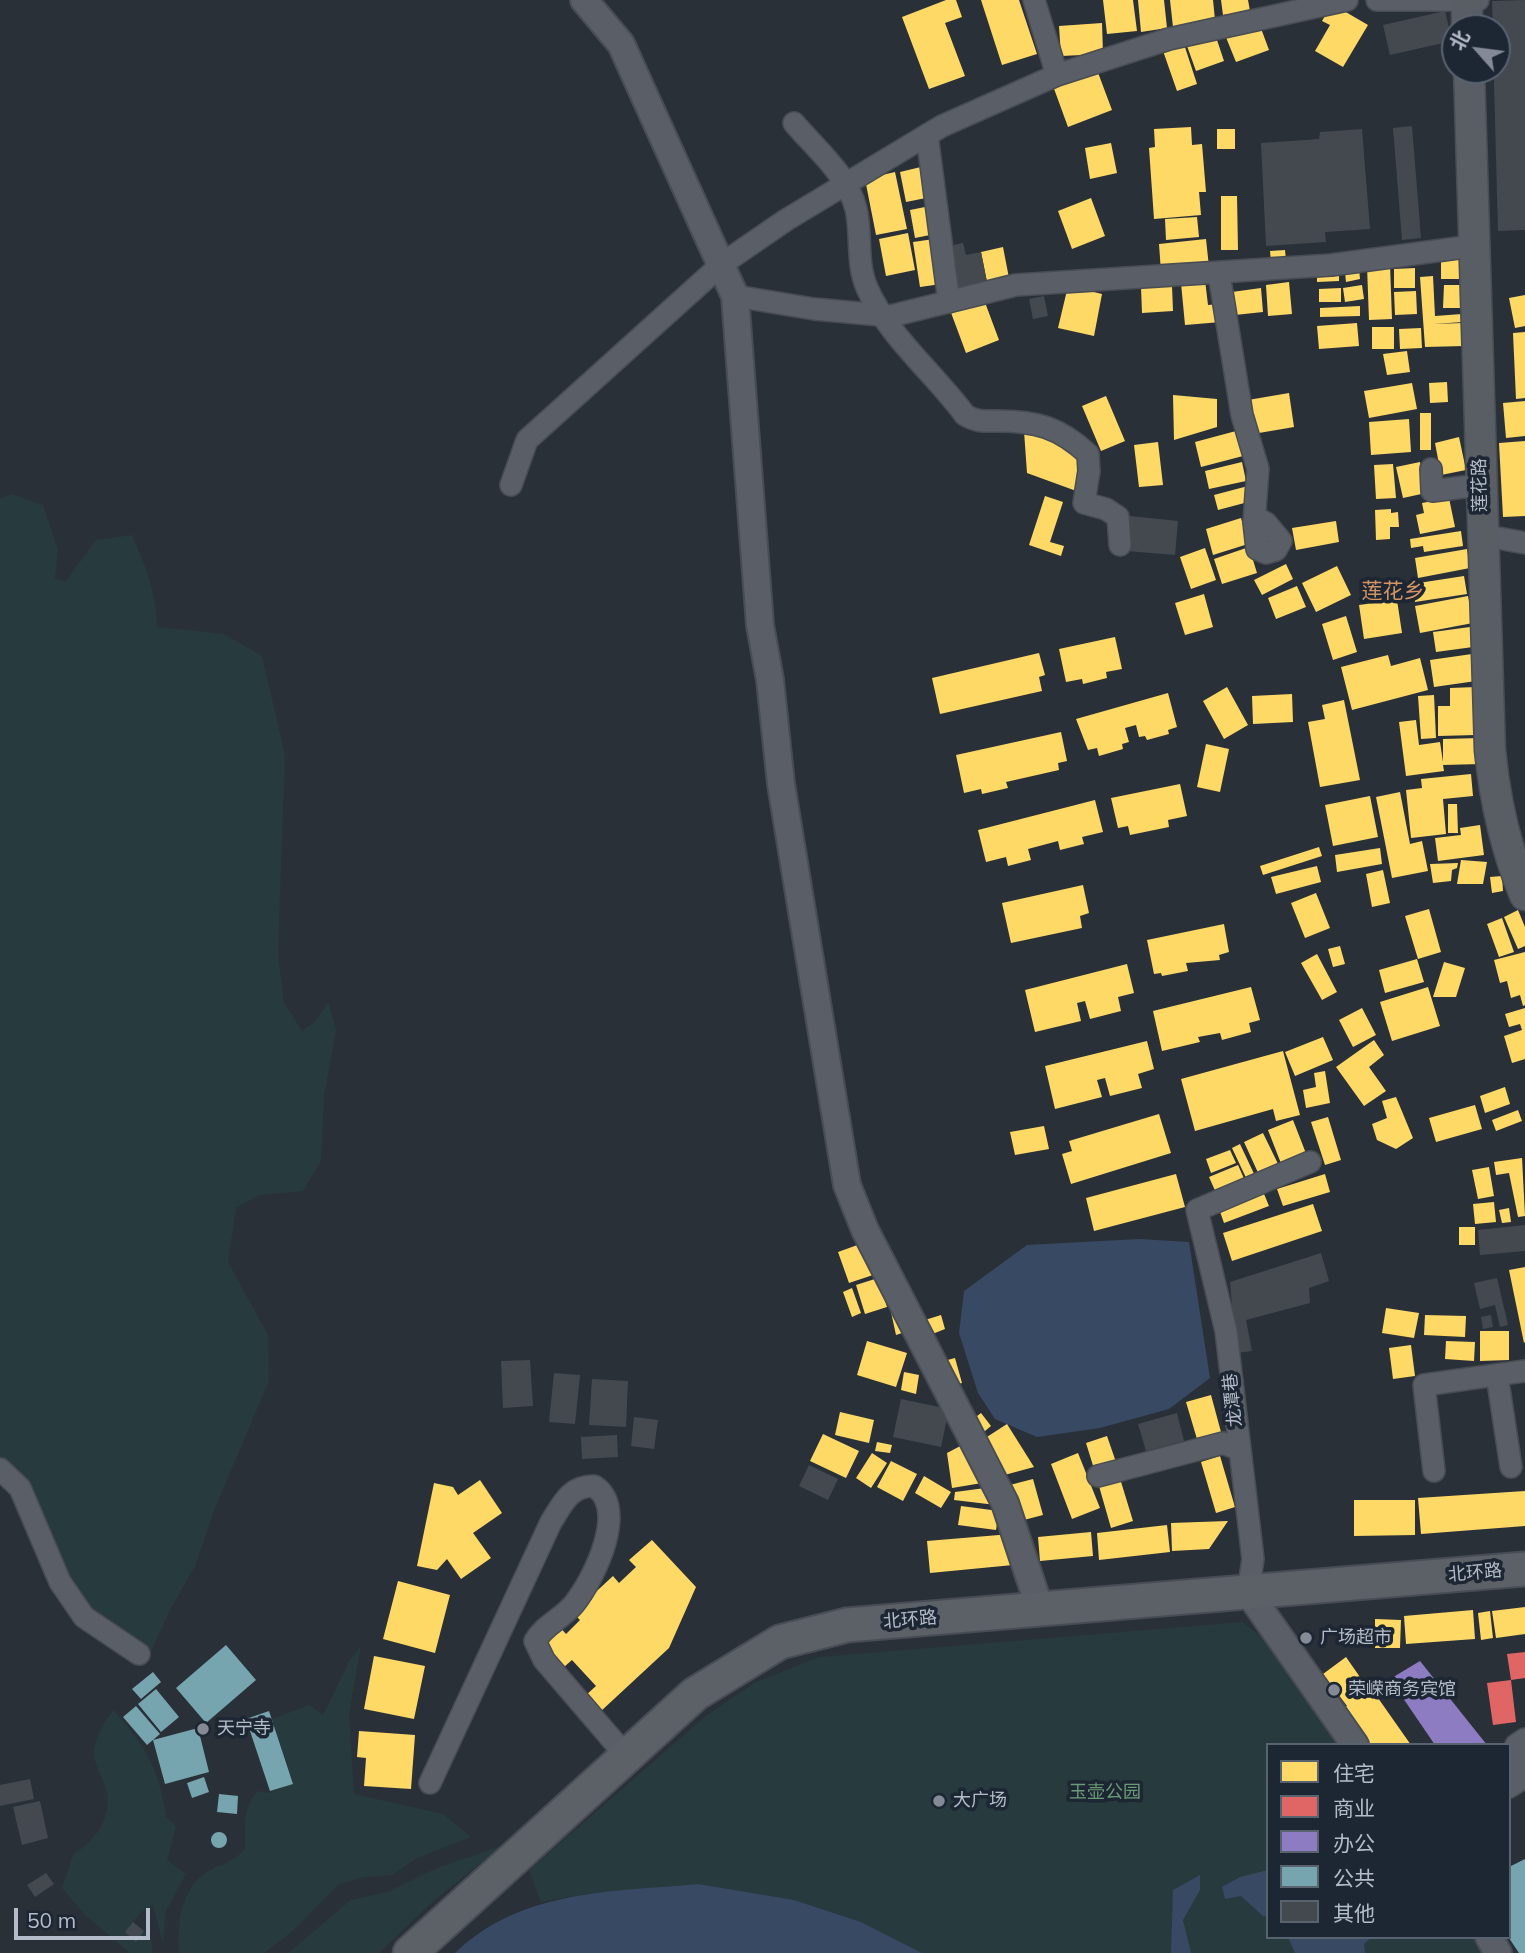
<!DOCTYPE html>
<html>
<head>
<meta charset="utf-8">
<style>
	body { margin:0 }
	#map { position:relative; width:1525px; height:1953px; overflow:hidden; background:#2a3038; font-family:Mulish,"Noto Sans SC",sans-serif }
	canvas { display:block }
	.legend { position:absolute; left:1266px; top:1743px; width:245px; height:196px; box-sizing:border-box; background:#1d2633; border:2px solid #59626f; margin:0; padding:9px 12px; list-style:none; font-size:21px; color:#b4bcc9 }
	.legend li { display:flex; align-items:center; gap:14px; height:35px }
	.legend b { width:35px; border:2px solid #59626f }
	.north { position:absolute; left:1441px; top:14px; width:70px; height:70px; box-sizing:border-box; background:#1d2633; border:2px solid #59626f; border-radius:50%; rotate:298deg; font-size:19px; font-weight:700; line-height:28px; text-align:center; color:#b4bcc9 }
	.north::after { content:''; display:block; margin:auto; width:24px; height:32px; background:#848b96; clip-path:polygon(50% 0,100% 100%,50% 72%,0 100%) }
	.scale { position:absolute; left:14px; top:1908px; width:136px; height:32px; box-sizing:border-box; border:4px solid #b4bcc9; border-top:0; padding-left:9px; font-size:21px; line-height:24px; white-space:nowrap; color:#b4bcc9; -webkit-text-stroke:5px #1d2633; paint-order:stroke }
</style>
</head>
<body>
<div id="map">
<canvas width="1525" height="1953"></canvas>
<ul class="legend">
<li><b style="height:19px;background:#ffd966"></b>住宅</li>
<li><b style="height:19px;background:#e06666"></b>商业</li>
<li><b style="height:19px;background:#8e7cc3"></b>办公</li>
<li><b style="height:19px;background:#76a5af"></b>公共</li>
<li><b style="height:19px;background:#444950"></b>其他</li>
</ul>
<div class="north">北</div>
<div class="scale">50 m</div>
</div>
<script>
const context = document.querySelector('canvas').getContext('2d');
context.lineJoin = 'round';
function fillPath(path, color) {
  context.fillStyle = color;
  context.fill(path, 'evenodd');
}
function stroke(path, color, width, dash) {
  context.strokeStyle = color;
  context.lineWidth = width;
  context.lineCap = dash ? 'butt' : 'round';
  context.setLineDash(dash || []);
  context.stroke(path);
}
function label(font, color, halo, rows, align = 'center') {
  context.font = font + ' Mulish,"Noto Sans SC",sans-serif';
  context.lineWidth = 7;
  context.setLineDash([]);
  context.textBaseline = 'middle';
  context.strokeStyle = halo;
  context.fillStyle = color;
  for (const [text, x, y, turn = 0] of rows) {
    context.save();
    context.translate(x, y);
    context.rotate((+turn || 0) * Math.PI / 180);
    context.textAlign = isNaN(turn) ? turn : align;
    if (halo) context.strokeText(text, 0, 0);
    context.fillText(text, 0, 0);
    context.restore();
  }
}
const green = new Path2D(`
	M11 494 43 505 58 550 55 579 66 581 96 540 132 535C146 567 156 592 157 627L224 634 262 656 285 755 278 953 284 1003 302 1031 315 1022 328 1002 336 1030 324 1097 321 1161 303 1191 259 1195 236 1208 228 1262 268 1335 269 1381 215 1508 195 1566 169 1612 144 1667 92 1626 41 1567 20 1515 21 1510 0 1472V499Z
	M1242 1622 1269 1642 1339 1745H1268V1937H1486L1496 1953H922L861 1922 794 1900 698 1884 586 1894 541 1902 529 1870 706 1716 754 1683 819 1657Z
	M361 1646 349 1713 354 1794 443 1814 471 1837 417 1858 392 1875 364 1877 339 1884 294 1930 264 1953H179C177 1925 180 1889 207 1872 222 1863 231 1864 245 1849 245 1827 242 1808 258 1791L268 1793 293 1783 272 1719 309 1705 323 1715 350 1660Z
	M114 1710C146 1748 159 1767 166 1817L176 1826 167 1860 186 1874 166 1911 163 1944 153 1905 141 1912 125 1932 136 1941 144 1931 150 1935 153 1953H130L85 1915 62 1888 74 1853C96 1842 113 1815 106 1790 104 1779 94 1765 94 1754 94 1740 105 1719 114 1710Z
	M502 1846 430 1904 379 1953H288L351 1900 387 1892 439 1867Z`);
const water = new Path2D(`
	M1139 1239 1189 1242 1210 1378 1169 1409 1100 1428 1037 1437 995 1419 978 1393 959 1333 964 1291 1027 1245Z
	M1268 1870V1917L1263 1916 1241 1896 1225 1899 1222 1887 1240 1877Z
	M1200 1875V1890L1183 1920 1191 1953H1171L1173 1890Z
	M698 1884 794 1900 861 1922 922 1953H455C522 1889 611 1892 698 1884Z
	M1288 1937H1372L1364 1944 1365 1953H1295Z`);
const homes = new Path2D(`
	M946 0H956L962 17 945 23 965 76 929 89 902 17Z
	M981 0H1019L1037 54 1002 65Z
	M1103 0H1133L1137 31 1107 34Z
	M1138 0H1164L1167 28 1141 32Z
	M1170 0H1213L1215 20 1173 27Z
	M1221 0H1248L1250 11 1223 15Z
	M1332 4 1368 25 1343 67 1315 51 1330 25 1322 21Z
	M1102 23 1103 54 1061 56 1059 26Z
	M1259 23 1269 50 1236 62 1225 35Z
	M1216 37 1224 61 1196 71 1187 46Z
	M1183 41 1197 84 1177 91 1162 48Z
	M1097 70 1112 110 1068 127 1053 86Z
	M1191 127 1192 145 1202 144 1206 192H1199L1201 215 1154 219 1149 148 1155 147 1154 129Z
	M1217 129H1235V149H1217Z
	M1111 143 1117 173 1090 179 1085 148Z
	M925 166 931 197 906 202 900 172Z
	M895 172 907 229 876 235 865 179Z
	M1221 196H1237L1238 250H1221Z
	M1091 198 1105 236 1072 249 1058 211Z
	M930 206 935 234 915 238 910 210Z
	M1197 217 1199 237 1166 240 1165 219Z
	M908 233 915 270 886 276 879 239Z
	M934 239 941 284 920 287 913 242Z
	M1206 239 1209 267 1161 272 1159 244Z
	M1003 247 1009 278 987 282 981 252Z
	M1285 250 1286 260 1271 262 1270 251Z
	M1468 253 1469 279H1441V254Z
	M1390 265 1392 319 1369 320 1367 266Z
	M1415 268V288H1394V269Z
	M1359 269 1360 279 1346 282 1345 272Z
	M1317 272H1339V281L1317 282Z
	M1433 276 1435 316 1462 314 1463 322 1433 324 1463 323 1464 346 1425 347 1420 277Z
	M1205 280 1208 305 1219 304 1221 322 1185 325 1181 283Z
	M1289 282 1292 314 1268 316 1266 285Z
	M1362 285 1364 299 1345 302 1343 288Z
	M1444 285H1464V308H1443Z
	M1068 286 1102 294 1094 336 1058 328Z
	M1172 286 1173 311 1142 313 1141 287Z
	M1261 288 1263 312 1235 315 1232 292Z
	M1341 288V302H1319V289Z
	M1416 291 1417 314 1395 315 1394 292Z
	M1525 295V326L1515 328 1509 298Z
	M983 297 999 340 966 353 950 310Z
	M1360 306V316L1320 317V308Z
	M1357 323 1359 346 1319 349 1317 326Z
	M1372 327H1394V349H1372Z
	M1421 328 1422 348 1400 349 1399 329Z
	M1525 332V398L1516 399 1513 333Z
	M1407 351 1410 372 1387 375 1383 354Z
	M1447 382 1448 402 1430 403 1429 383Z
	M1412 383 1417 409 1369 418 1364 391Z
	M1289 393 1294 427 1253 434 1248 400Z
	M1173 395 1217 399V427L1174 440Z
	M1106 396 1125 441 1101 451 1082 406Z
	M1525 401V436L1506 438 1503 403Z
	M1420 413H1431V450H1420Z
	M1409 419 1411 452 1371 455 1369 422Z
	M1024 431 1070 443V454H1078L1079 492 1027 473Z
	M1236 431 1243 456 1201 467 1195 442Z
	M1459 437 1466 470 1441 475 1435 443Z
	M1525 441V516L1503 517 1499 443Z
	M1158 442 1163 485 1139 487 1134 445Z
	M1242 462 1246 481 1209 489 1205 471Z
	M1420 462 1426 493 1403 498 1396 467Z
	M1393 464 1396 498 1376 499 1374 465Z
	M1248 486 1252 501 1218 510 1214 495Z
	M1045 496 1063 502 1050 542 1064 546 1061 556 1029 545Z
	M1449 498 1455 527 1420 534 1416 515 1424 513 1422 503Z
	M1391 509V513L1398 512 1399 527H1390V539L1376 540 1375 510Z
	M1241 518 1248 544 1213 555 1206 529Z
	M1336 521 1339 542 1296 550 1292 528Z
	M1461 531 1463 546 1424 552 1423 546 1411 548 1410 539Z
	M1249 547 1257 573 1222 584 1214 559Z
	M1205 548 1216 580 1191 589 1180 557Z
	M1467 549 1470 568 1418 578 1415 558Z
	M1286 564 1293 579 1262 595 1254 580Z
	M1337 566 1351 595 1316 612 1302 583Z
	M1464 576 1467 594 1415 602 1412 584Z
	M1297 586 1306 607 1276 619 1268 598Z
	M1204 594 1213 627 1185 635 1175 603Z
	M1468 596 1473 623 1420 633 1415 606Z
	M1397 600 1402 633 1364 639 1359 605Z
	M1346 616 1357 652 1333 660 1322 624Z
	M1470 627 1473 647 1436 652 1433 632Z
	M1115 637 1122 669 1106 672 1107 678 1083 684 1082 679 1066 682 1059 649Z
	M1039 653 1045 675 1039 677 1042 691 940 714 932 678Z
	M1472 654 1476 681 1434 687 1430 660Z
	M1388 655 1391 666 1420 658 1428 690 1352 710 1341 667Z
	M1227 687 1248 725 1224 739 1203 701Z
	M1476 687V735L1438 736V706H1450V688Z
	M1168 693 1177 727 1168 730 1169 734 1147 740 1145 736 1139 737 1136 725 1125 728 1129 742 1122 744 1123 749 1099 756 1097 748 1088 750 1076 719Z
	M1292 694 1293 722 1253 724 1252 696Z
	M1434 695 1436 738 1421 739 1418 696Z
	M1344 700 1360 780 1320 787 1308 722 1325 719 1322 705Z
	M1416 720 1419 745 1440 742 1443 762V739L1480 738 1481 764 1443 765 1444 771 1406 776 1399 722Z
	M1061 732 1067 761 1058 763 1059 770 1006 782 1008 788 982 794 981 789 964 793 956 755Z
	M1206 744 1229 749 1220 792 1197 787Z
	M1471 774 1473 796 1443 799 1446 834 1411 838 1406 790 1422 788 1421 779Z
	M1180 784 1187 816 1168 820 1169 827 1130 835 1128 826 1118 828 1111 798Z
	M1400 792 1410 844 1422 841 1428 871 1392 878 1376 797Z
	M1370 796 1378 837 1333 846 1325 805Z
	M1095 800 1103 832 1082 837 1084 844 1060 850 1058 841 1028 849 1031 860 1008 866 1006 857 986 862 978 830Z
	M1448 804H1457L1458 833H1448Z
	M1480 825 1484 855 1438 861 1435 838 1461 835 1460 828Z
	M1319 847 1322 856 1263 875 1260 866Z
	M1380 848 1382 864 1337 872 1335 855Z
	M1461 860 1487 862 1483 884H1457Z
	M1458 863 1457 868 1452 870 1451 881 1433 883 1430 864Z
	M1317 866 1321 882 1276 894 1271 877Z
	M1383 870 1390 903 1372 907 1366 874Z
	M1502 876 1503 891 1492 893 1490 877Z
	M1083 885 1089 913 1080 916 1082 928 1011 943 1002 903Z
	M1316 893 1330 928 1305 938 1291 903Z
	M1429 909 1441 952 1418 959 1405 916Z
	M1518 910 1525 927V946L1518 949 1504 917Z
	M1502 918 1514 952 1499 957 1487 924Z
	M1224 924 1229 952 1219 955 1220 960 1186 963 1188 971 1162 976 1161 973 1154 974 1147 940Z
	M1340 946 1345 964 1333 967 1328 949Z
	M1525 952V1005L1523 1006 1520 995 1511 998 1507 981 1500 983 1494 960Z
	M1317 954 1337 992 1322 1000 1301 963Z
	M1417 959 1424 982 1385 993 1379 970Z
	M1444 962 1465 968 1456 997H1433Z
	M1127 964 1134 993 1118 997 1121 1011 1090 1019 1085 1001 1077 1003 1081 1021 1035 1032 1025 990Z
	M1251 987 1260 1020 1249 1023 1251 1032 1222 1040 1220 1033 1198 1037 1200 1042 1162 1051 1153 1011Z
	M1428 987 1440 1026 1392 1041 1380 1002Z
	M1362 1008 1376 1035 1353 1047 1339 1020Z
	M1525 1008V1059L1512 1063 1504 1036 1522 1030 1520 1024 1509 1027 1505 1014Z
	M1323 1037 1333 1060 1295 1076 1285 1052Z
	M1374 1040 1384 1055 1369 1067 1386 1091 1364 1106 1336 1067Z
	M1147 1041 1154 1069 1138 1074 1142 1088 1110 1096 1105 1078 1097 1080 1102 1097 1055 1109 1045 1066Z
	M1283 1051 1300 1115 1276 1121 1273 1109 1195 1131 1181 1079Z
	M1325 1071 1330 1103 1306 1108 1303 1090 1316 1087 1314 1073Z
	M1505 1087 1510 1104 1485 1113 1480 1096Z
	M1396 1097 1413 1138 1396 1149 1377 1140 1372 1124 1387 1118 1382 1101Z
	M1475 1105 1482 1129 1436 1142 1429 1118Z
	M1518 1110 1522 1121 1496 1131 1492 1120Z
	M1159 1114 1171 1153 1071 1184 1062 1154 1072 1151 1069 1141Z
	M1328 1117 1341 1160 1325 1165 1311 1122Z
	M1293 1120 1307 1156 1282 1166 1268 1130Z
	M1044 1126 1049 1149 1015 1155 1010 1132Z
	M1263 1133 1280 1168 1260 1177 1244 1142Z
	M1240 1144 1256 1178 1248 1182 1232 1148Z
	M1230 1150 1236 1163 1211 1173 1206 1159Z
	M1522 1158 1525 1216 1518 1217 1509 1173 1496 1175 1494 1162Z
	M1238 1165 1246 1183 1217 1195 1209 1177Z
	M1489 1167 1494 1196 1478 1199 1472 1170Z
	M1176 1174 1185 1207 1094 1231 1086 1198Z
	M1325 1174 1330 1192 1283 1206 1277 1189Z
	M1262 1189 1269 1206 1224 1223 1218 1206Z
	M1494 1202 1496 1222 1475 1224 1473 1204Z
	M1313 1204 1322 1231 1232 1261 1223 1233Z
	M1509 1208 1511 1222 1502 1223 1499 1210Z
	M1459 1227H1475V1245H1459Z
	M863 1243 873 1275 849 1283 838 1252Z
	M1525 1267V1342L1524 1343 1509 1270Z
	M878 1278 887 1307 865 1314 856 1285Z
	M852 1288 861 1313 852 1317 843 1292Z
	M1386 1308 1419 1313 1414 1338 1382 1333Z
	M900 1309 905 1332 896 1335 891 1312Z
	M941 1315 945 1329 930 1335 925 1320Z
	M1425 1315 1466 1316 1465 1337 1424 1335Z
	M1480 1331H1509V1360L1480 1361Z
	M867 1341 907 1353 896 1387 857 1375Z
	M1446 1341 1475 1342 1474 1361 1445 1359Z
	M1411 1345 1415 1376 1393 1379 1389 1348Z
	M955 1358 962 1383 947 1387 940 1362Z
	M904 1372 919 1375 916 1394 901 1390Z
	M1211 1395 1221 1432 1197 1439 1186 1402Z
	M840 1412 874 1420 869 1443 835 1435Z
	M981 1413 991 1426 979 1436 968 1423Z
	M1007 1424 1034 1467 997 1477 976 1444Z
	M823 1434 859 1451 846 1478 810 1461Z
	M1107 1436 1117 1465 1095 1472 1086 1443Z
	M877 1442 892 1445 890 1453 875 1451Z
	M968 1442 988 1482 952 1488 947 1453Z
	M872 1453 887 1463 871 1488 856 1478Z
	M1078 1453 1100 1508 1072 1519 1051 1464Z
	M1220 1456 1235 1507 1216 1513 1201 1462Z
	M891 1461 917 1474 903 1501 877 1487Z
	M1118 1472 1133 1521 1111 1528 1097 1479Z
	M924 1476 951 1492 941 1508 915 1493Z
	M1033 1479 1043 1515 1016 1522 1006 1486Z
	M480 1480 502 1513 473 1533 491 1558 461 1579 447 1559 437 1570 417 1566 434 1483 453 1487 458 1495Z
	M993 1487 996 1505 954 1500 955 1492Z
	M1525 1491V1526L1421 1534 1418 1498Z
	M1354 1500H1415V1535L1354 1536Z
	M961 1506 999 1511 996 1530 958 1525Z
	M1228 1521 1209 1549 1172 1551 1171 1523Z
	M1167 1525 1170 1552 1099 1560 1097 1533Z
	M1091 1532 1093 1556 1040 1561 1038 1537Z
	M1011 1534 1013 1565 930 1573 927 1541Z
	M652 1540 696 1587 669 1648 600 1712 585 1696 596 1686 572 1660 564 1667 540 1640 557 1624 566 1634 580 1620 573 1613 613 1576 619 1583 636 1567 629 1560Z
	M398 1581 450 1595 435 1653 383 1639Z
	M1525 1607V1634L1496 1638 1492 1611Z
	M1473 1610 1475 1639 1406 1644 1404 1616Z
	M1490 1611 1493 1638 1481 1640 1478 1613Z
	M1375 1619 1401 1620 1400 1648H1375Z
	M374 1656 425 1666 414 1719 364 1709Z
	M1346 1657 1369 1690 1371 1688 1411 1745H1367L1342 1709 1347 1706 1323 1674Z
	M359 1731 415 1735 411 1789 364 1786 366 1758 357 1757Z
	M1525 1896V1953H1522L1509 1933V1906Z`);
const shops = new Path2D(`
	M1525 1652V1678L1511 1680 1507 1654Z
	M1511 1680 1516 1722 1493 1725 1487 1683Z`);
const offices = new Path2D(`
	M1420 1661 1487 1745H1435L1390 1679Z`);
const public = new Path2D(`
	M226 1645 256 1680 206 1723 176 1688Z
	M153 1672 161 1682 141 1699 132 1689Z
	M156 1689 179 1717 161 1732 138 1704Z
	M136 1706 160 1734 147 1745 123 1717Z
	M269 1711 293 1784 270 1791 246 1719Z
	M198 1728 209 1772 165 1784 153 1740Z
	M204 1777 209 1792 192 1798 187 1783Z
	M219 1794 238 1796 237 1814 217 1812Z
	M211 1840a8 8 0 1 1 16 0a8 8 0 1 1-16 0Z
	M1525 1859V1953H1519L1509 1938V1867Z`);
const building = new Path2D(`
	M1525 0V230L1498 231 1494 83 1497 28H1493L1492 1Z
	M1445 11 1452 41 1390 55 1383 25Z
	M1412 126 1421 238 1402 240 1393 128Z
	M1362 129 1370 229 1325 232 1326 242 1266 246 1261 143 1319 139 1320 132Z
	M963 243 966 255 981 252 987 282 957 288 949 246Z
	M1044 296 1048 316 1033 319 1029 299Z
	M1130 516 1178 521 1175 555 1127 551Z
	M1525 1225V1251L1480 1255 1478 1230Z
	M1321 1253 1329 1281 1309 1288 1310 1303 1246 1320 1252 1351 1236 1353 1230 1282Z
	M1497 1278 1508 1325 1500 1327 1495 1305 1480 1309 1474 1283Z
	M1491 1315 1493 1327 1483 1329 1481 1317Z
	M530 1360 533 1406 503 1408 501 1361Z
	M554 1373 580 1375 575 1424 549 1422Z
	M592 1379 628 1381 626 1427 589 1425Z
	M901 1399 949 1409 941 1447 893 1437Z
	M1177 1413 1184 1441 1146 1451 1138 1424Z
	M634 1417 658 1420 654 1449 631 1446Z
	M617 1435 618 1457 582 1459 581 1437Z
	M809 1465 838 1479 828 1500 799 1486Z
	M30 1779 34 1799 0 1806V1785Z
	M40 1801 48 1838 22 1845 13 1807Z
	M46 1873 54 1884 35 1897 27 1885Z
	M133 1922 144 1931 136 1942 125 1932Z`);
const minor = new Path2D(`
	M1034 0 1057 75
	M1377 0H1478
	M794 123C816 149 848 175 856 209 862 234 856 263 867 288 888 336 934 373 965 415 977 422 983 421 997 421 1036 421 1059 427 1088 454L1089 471 1084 503 1106 509 1118 517 1120 545
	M927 135 949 302
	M1219 274 1242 415 1258 469 1254 522 1257 549 1266 553 1276 550 1281 541 1266 523 1255 517
	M735 296 814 309 891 316 1016 285 1331 265 1473 246
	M1431 469 1432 491 1480 485
	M511 485 527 440 722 264 786 220 942 126 1057 75 1169 39 1347 0
	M1481 535 1525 543
	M1497 1375 1511 1467
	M0 1469 20 1488 60 1582 84 1617 139 1654
	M1434 1471 1424 1385 1525 1371
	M1098 1476 1223 1443 1238 1449
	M1248 1592 1253 1559 1226 1331 1197 1210 1310 1162
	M430 1783 551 1522C563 1503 570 1486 594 1486 629 1508 594 1579 574 1604 563 1618 544 1625 535 1641L544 1660 627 1757
	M1509 1787 1517 1782 1516 1745 1525 1739`);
const tertiary = new Path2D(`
	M584 0 621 44 735 296 760 625 770 680 781 784 847 1185 865 1230 1005 1503 1040 1609
	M1248 1592 1355 1745
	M1489 1937 1498 1953`);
const secondary = new Path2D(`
	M1467 0V28
	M1469 70 1490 750C1495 802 1505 847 1525 895`);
const primary = new Path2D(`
	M410 1953 695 1694 780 1642 847 1625 1525 1569`);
const markers = [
	[1306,1638,7,"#848b96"],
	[1334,1690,7,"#848b96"],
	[203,1729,7,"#848b96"],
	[939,1801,7,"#848b96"]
];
const streetNames = [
	["莲花路",1480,485,-91],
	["龙潭巷",1233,1400,-96],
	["北环路",1475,1573,-5],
	["北环路",910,1620,-5]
];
const poiNames = [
	["广场超市",1320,1638],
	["荣嵘商务宾馆",1348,1690],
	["天宁寺",217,1729],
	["大广场",953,1801]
];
const parkNames = [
	["玉壶公园",1105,1793]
];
const quarterNames = [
	["莲花乡",1393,592]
];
fillPath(green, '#273a3e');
fillPath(water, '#384963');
fillPath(homes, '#ffd966');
fillPath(shops, '#e06666');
fillPath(offices, '#8e7cc3');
fillPath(public, '#76a5af');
fillPath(building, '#444950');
stroke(minor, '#484c53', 24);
stroke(tertiary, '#484c53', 30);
stroke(secondary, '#484c53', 33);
stroke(primary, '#484c55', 37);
stroke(minor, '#5a5e66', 21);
stroke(tertiary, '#5a5e66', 26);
stroke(secondary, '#595d64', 30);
stroke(primary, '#5c6168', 33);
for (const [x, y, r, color] of markers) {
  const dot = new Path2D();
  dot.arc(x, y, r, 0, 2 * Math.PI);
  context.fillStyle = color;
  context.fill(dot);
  stroke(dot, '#1d2633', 2.5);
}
label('18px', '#b4bcc9', '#1d2633', streetNames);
label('18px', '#b4bcc9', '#1d2633', poiNames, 'left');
label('18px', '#6b9a76', '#1d2633', parkNames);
label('21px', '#d59563', '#1d2633', quarterNames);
</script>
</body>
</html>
